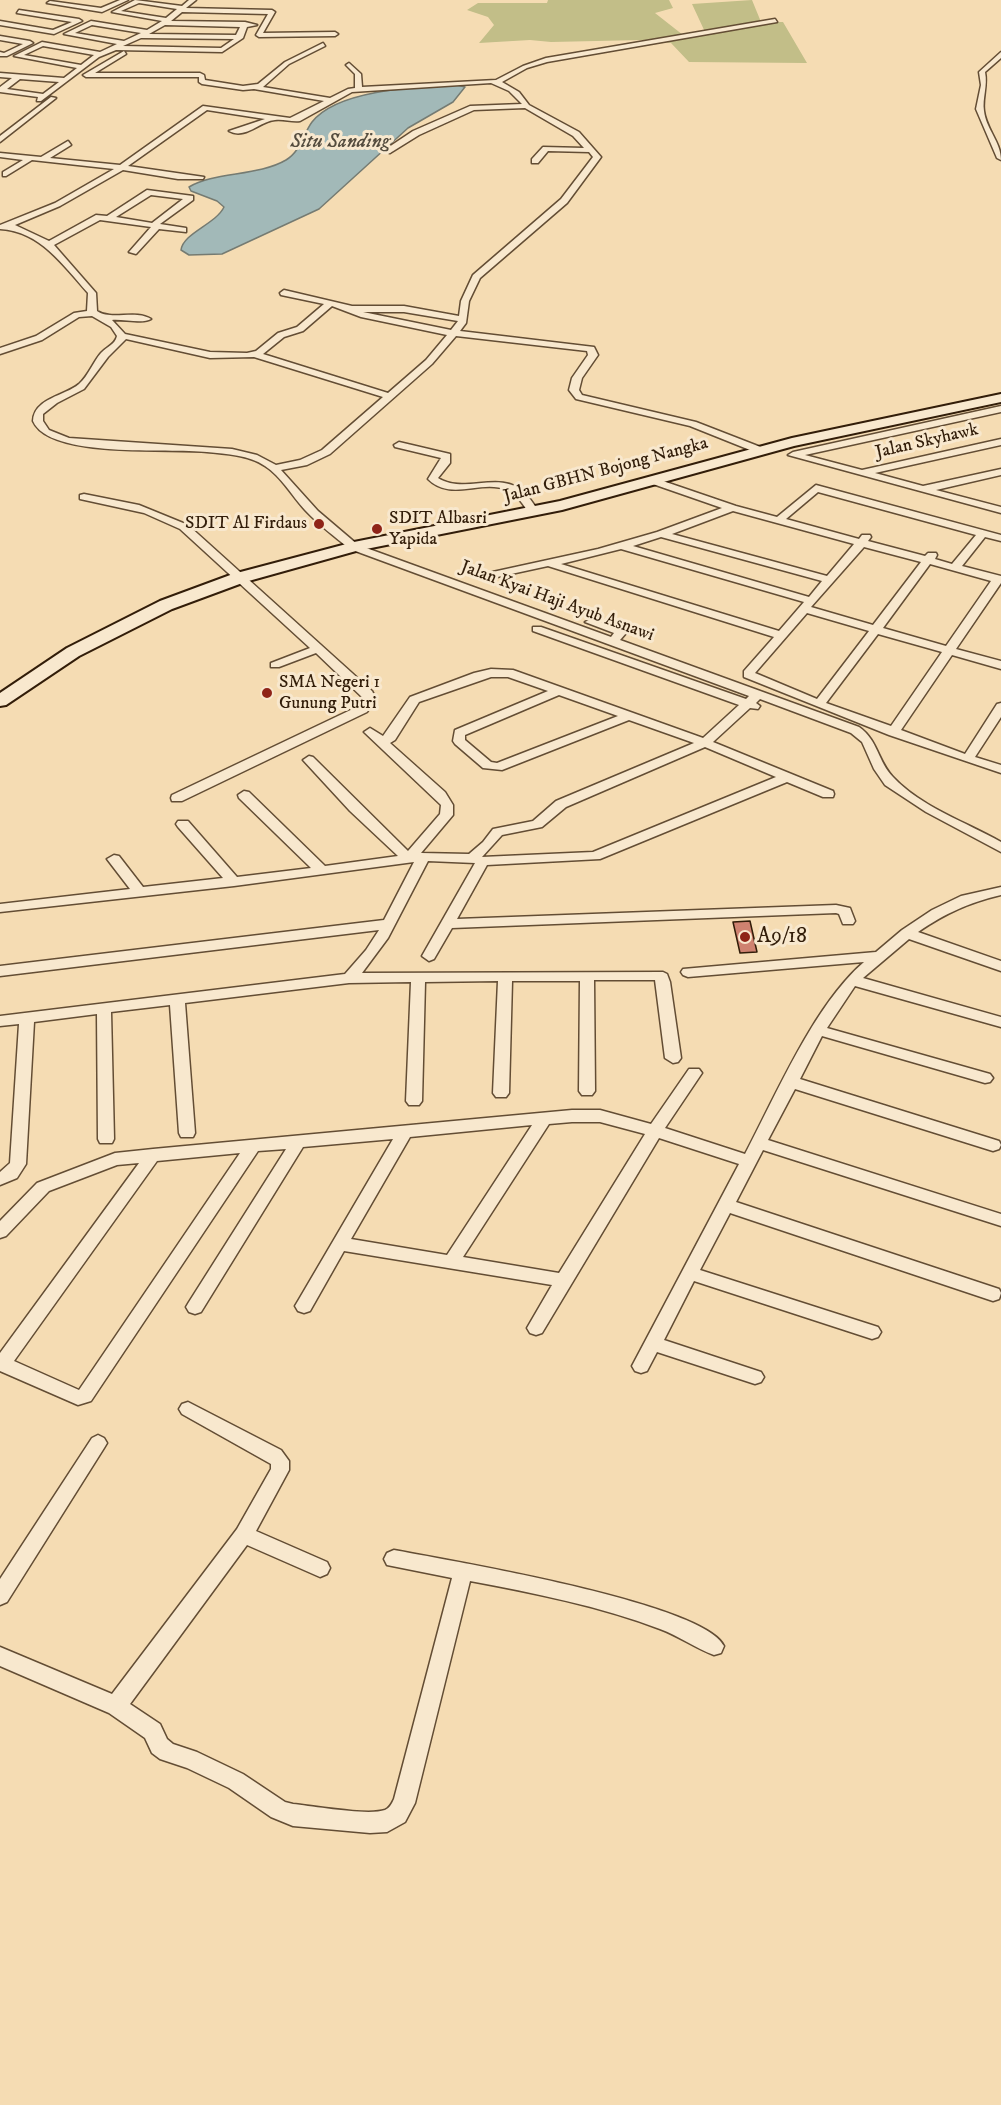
<!DOCTYPE html>
<html>
<head>
<meta charset="utf-8">
<style>
	body { margin:0 }
	canvas { display:block; background:#f5dcb3 }
</style>
</head>
<body>
<canvas width="1001" height="2105"></canvas>
<script>
const context = document.querySelector('canvas').getContext('2d');
context.lineJoin = 'round';
function fillPath(path, color) {
  context.fillStyle = color;
  context.fill(path, 'evenodd');
}
function stroke(path, color, width, dash) {
  context.strokeStyle = color;
  context.lineWidth = width;
  context.lineCap = dash ? 'butt' : 'round';
  context.setLineDash(dash || []);
  context.stroke(path);
}
function label(font, color, halo, rows, align = 'center') {
  context.font = font + ' "IM FELL DW Pica",serif';
  context.lineWidth = 6;
  context.setLineDash([]);
  context.textBaseline = 'middle';
  context.strokeStyle = halo;
  context.fillStyle = color;
  for (const [text, x, y, turn = 0] of rows) {
    context.save();
    context.translate(x, y);
    context.rotate((+turn || 0) * Math.PI / 180);
    context.textAlign = isNaN(turn) ? turn : align;
    if (halo) context.strokeText(text, 0, 0);
    context.fillText(text, 0, 0);
    context.restore();
  }
}
const green = new Path2D(`
	M548 0H669L673 8 655 13 683 35 705 32 692 4 752 0 761 22H783L807 63 689 62 671 43 642 40 551 42 530 40 479 43 494 25 488 17 467 10 478 3H547Z`);
const water = new Path2D(`
	M457 85 465 87 453 102 408 128 319 209 222 254 189 255 181 250C183 233 216 224 224 207L217 201 191 191 189 187C213 172 259 176 286 160 301 151 303 134 312 122 338 89 418 87 457 85Z`);
const building = new Path2D(`
	M750 921 757 952 740 953 733 922Z`);
const street = new Path2D(`
	M120 0H128L102 12 47 3 50 1 101 8Z
	M135 0 182 6 189 0H196L186 8 272 10 275 12 263 33 335 32 338 34 335 36 259 37 256 35 268 14 182 12 171 21 245 22 257 25 247 27 243 38 222 52 116 50 99 57 41 101H37L38 97 0 92V87L12 78 0 77V73L64 78 77 68 14 56 42 42 100 52 117 44 64 34 91 21 147 30 162 21 112 12ZM139 3 177 9 166 18 121 11ZM92 25 141 33 124 41 75 33ZM165 25 240 27 236 35 149 34ZM141 38H142L234 39 221 48 123 46ZM43 46 94 55 81 65 24 55ZM20 79 59 82 43 94 7 89Z
	M19 10 79 19 82 21 54 34 0 25V21L53 30 72 22 17 13Z
	M775 19 777 22 547 62 527 68 502 82 519 92 529 105 579 132 601 157 567 203 480 278 469 301 466 323 460 331 594 347 598 355 582 378 579 390 582 395 696 422 763 448V452H755L690 426 576 399 569 390 572 378 588 355 587 351 456 336 432 364 330 454 307 465 281 470 318 511 358 545 611 637 614 633 585 622 591 619 625 630 627 632 620 640 859 727C878 740 878 762 893 777 921 807 966 822 1001 842V852L926 812 885 785 874 769 862 742 851 733 760 699 756 703 760 706 758 709 750 708 713 742 833 791 834 794 833 797H823L787 782 600 859 487 865 457 919 836 905 850 908 855 921 853 924H843L839 914 836 913 452 928 434 959 429 961 422 956 475 863 428 861 388 938 362 973 663 972 667 974 670 982 681 1058 678 1062 673 1063 665 1058 655 980H594L595 1091 592 1095H582L579 1091 580 981H512L509 1093 506 1097H496L493 1093 498 981 425 982 422 1101 419 1105H409L406 1101 411 982 349 983 185 1003 195 1133 193 1137H181L179 1133 170 1005 111 1012 114 1139 112 1143H100L98 1139 97 1014 34 1022 26 1164 17 1178 0 1185V1172L10 1163 19 1024 0 1026V1016L345 974 366 950 379 930 0 976V966L384 920 414 862 234 886 0 912V904L130 889 107 859 114 855 119 856 143 887 223 878 178 827 176 824 178 821H188L237 877 311 868 239 798 238 795 244 791 249 792 325 866 398 856 350 811 303 760 309 756 313 757 408 851 440 814 441 805 364 732 370 728 383 736 410 697 474 673 491 669 513 670 703 738 739 705 533 631V627H541L746 699 749 696 350 549C335 537 319 525 305 510 292 496 281 476 265 466 249 455 227 454 207 452 169 448 49 459 33 421 34 398 65 396 79 384 89 375 93 362 101 353 107 346 115 345 117 336L111 327 92 316 79 317 42 340 0 354V348L36 336 74 313 87 311 88 293C63 265 40 231 0 229V225L55 203 114 169 32 160 6 176H3V172L23 160 0 157V153L41 157 68 141 71 145 50 158 120 165 203 106 290 118 324 101 254 89 243 90 202 84 199 82V77H86L83 75 124 51 126 54 95 73H200L204 75 205 80 243 86 258 84 285 62 323 43 325 46 289 64 263 87 330 98 348 89 355 88V74L346 65 349 63 361 74 362 87 496 80 523 66 546 58ZM491 83 509 91 522 104 470 106 413 131 383 151 390 153 419 135 474 110 525 108 573 136 584 148 543 147 532 159V163H538L548 151 589 152 593 157 561 199 473 275 461 301 459 316 404 306H352L284 290 280 293 281 295 324 304 297 327 278 333 256 351 247 353 210 352 125 334 112 320C123 319 143 324 151 319 135 309 112 321 97 311L96 293 54 245 100 220 151 227 129 252 136 254 159 229 186 232V228L160 224 193 200V196L147 190 107 216 96 215 49 241 15 225 60 206 123 170 178 179H203L204 177 128 166 207 110 265 119 229 131C245 140 260 121 275 120 284 119 291 122 300 121L352 92ZM151 195 183 199 152 223 116 217ZM332 306 361 317 447 335 426 360 388 393 263 354 284 337 303 331ZM363 312H404L458 321 451 330ZM126 339 210 358 254 357 383 397 322 450 300 460 276 465 257 455 232 449 69 438 49 430 43 421V414L57 403 84 389 108 357ZM491 677H508L548 691 455 730 453 741 455 744 483 768 502 770 629 720 694 743 556 801 533 821 493 829 483 842 469 854 421 853 453 815V805L445 792 390 743 395 740 419 702ZM559 695 618 716 497 763 491 762 465 740V735ZM705 747 776 777 593 852 482 857 502 835 542 827 566 807Z
	M0 36 30 41 33 43 7 56H0V52L4 53 23 44 0 40Z
	M1001 52V58L985 72C988 86 982 98 984 111 986 129 1001 142 1001 160L997 158 976 109 981 85 979 72Z
	M51 97 56 98 0 142V136Z
	M1001 406V412L805 455 862 470 1001 439V445L875 473 923 486 1001 469V475L936 490 1001 507V513L788 455 793 452Z
	M399 442 450 454V463L438 478C465 495 500 469 525 493 530 498 535 506 539 512L530 514C523 505 518 495 507 490 481 479 451 502 428 479L441 458 395 447 394 445Z
	M654 478 736 506 777 517 816 485 1001 535V541L985 537 962 566 1001 576V583L956 649 1001 661V669L952 655 901 730 965 754 997 704 1001 703V717L975 757 1001 765V773L889 735 744 677V671L774 637 548 566 488 579 482 576 488 573 598 549 657 532 722 508 650 483 649 481ZM818 492 976 535 952 564 935 559 937 555 936 553H928L925 556 868 541 871 537 870 535H862L859 539 786 519ZM733 511 854 544 827 576 672 534ZM661 537 822 581 809 597 633 546ZM864 547 921 562 873 625 811 607ZM621 549 804 602 779 631 561 564ZM930 564 991 581 946 646 883 628ZM807 613 869 631 817 699 755 673ZM878 634 942 652 891 726 826 703Z
	M84 494 139 505 188 525 372 691 376 699 367 712 182 801H172L171 798 172 795 359 706 364 699 316 653 279 667H271V663L310 648 180 529 144 513 80 499V495Z
	M1001 887V895C968 903 946 913 918 932L1001 961V971L909 939 863 978 1001 1017V1027L855 986 827 1028 990 1074 993 1078 990 1082 985 1083 822 1036 800 1079 999 1141 1001 1145 999 1149 993 1151 795 1089 768 1140 1001 1214V1226L763 1150 736 1202 999 1289 1001 1293 999 1299 993 1301 730 1213 700 1270 878 1327 881 1332 878 1337 872 1339 694 1281 664 1340 761 1372 764 1377 761 1382 755 1384 657 1352 647 1371 641 1373 635 1371 632 1366 739 1164 659 1138 542 1333 536 1335 530 1333 527 1328 552 1285 344 1251 310 1311 304 1313 298 1311 295 1306 298 1301 393 1139 303 1147 201 1312 195 1314 189 1312 186 1307 189 1302 286 1149 258 1151 91 1401 78 1405 0 1371V1353L139 1163 117 1165 49 1191 6 1236 0 1238V1221L37 1183 115 1153 153 1149 572 1110H600L651 1124 689 1069H699L702 1073 665 1128 745 1154C776 1095 814 1005 864 962L688 977 683 975 681 972 683 969 876 952 902 930 932 910 961 896ZM572 1122H600L645 1134 559 1273 463 1257 549 1124ZM532 1125 447 1255 351 1239 410 1137ZM240 1153 79 1390 14 1361 157 1161Z
	M188 1402 281 1450 289 1461V1470L256 1531 327 1562 330 1568 327 1574 320 1577 247 1545 130 1704 160 1724 167 1739 173 1744 197 1752 243 1774 285 1802 293 1804C313 1806 368 1816 385 1810 390 1808 392 1803 394 1799L452 1578 387 1565 384 1559 387 1553 394 1550C447 1560 705 1603 724 1646L721 1653 714 1655C695 1648 679 1636 660 1629 599 1606 534 1593 470 1581L415 1803 405 1822 387 1832 370 1833 293 1826 271 1817 229 1788 187 1768 160 1759 152 1753 145 1738 109 1713 0 1666V1647L112 1694 237 1529 271 1469V1464L182 1414 179 1409 182 1404Z
	M98 1435 104 1438 107 1443 104 1448 7 1602 0 1605V1579L92 1438Z`);
const secondary = new Path2D(`
	M1001 394V402L794 446 562 510 356 551 245 582 172 609 79 656 6 705 0 706V693L67 648 160 601 233 574 354 542 560 501 792 438Z`);
const markers = [
	[319,524,6,"#8f2418"],
	[377,529,6,"#8f2418"],
	[267,693,6,"#8f2418"],
	[745,937,6,"#8f2418"]
];
const farStreetnames = [
	["Jalan Skyhawk",927,442,-13],
	["Jalan GBHN Bojong Nangka",606,471,-15],
	["Jalan Kyai Haji Ayub Asnawi",557,602,20]
];
const farPoinames = [
	["SDIT Albasri",389,519],
	["Yapida",389,540],
	["SDIT Al Firdaus",307,524,"right"],
	["SMA Negeri 1",279,683],
	["Gunung Putri",279,704]
];
const farWaternames = [
	["Situ Sanding",340,143]
];
const poiNames = [
	["A9/18",757,937]
];
fillPath(green, '#c2be88');
fillPath(water, '#a2b9b8');
stroke(water, '#757b72', 1.5);
fillPath(building, '#cf8270');
stroke(building, '#321d09', 1.5);
stroke(street, '#634d34', 3);
stroke(secondary, '#321d09', 4);
fillPath(street, '#f8e8ce');
fillPath(secondary, '#f8e8ce');
for (const [x, y, r, color] of markers) {
  const dot = new Path2D();
  dot.arc(x, y, r, 0, 2 * Math.PI);
  context.fillStyle = color;
  context.fill(dot);
  stroke(dot, '#f8e8ce', 2);
}
label('18px', '#321d09', '#f8e8ce', farStreetnames);
label('18px', '#321d09', '#f8e8ce', farPoinames, 'left');
label('italic 20px', '#544c3e', '#f8e8ce', farWaternames);
label('22px', '#321d09', '#f8e8ce', poiNames, 'left');
</script>
</body>
</html>
